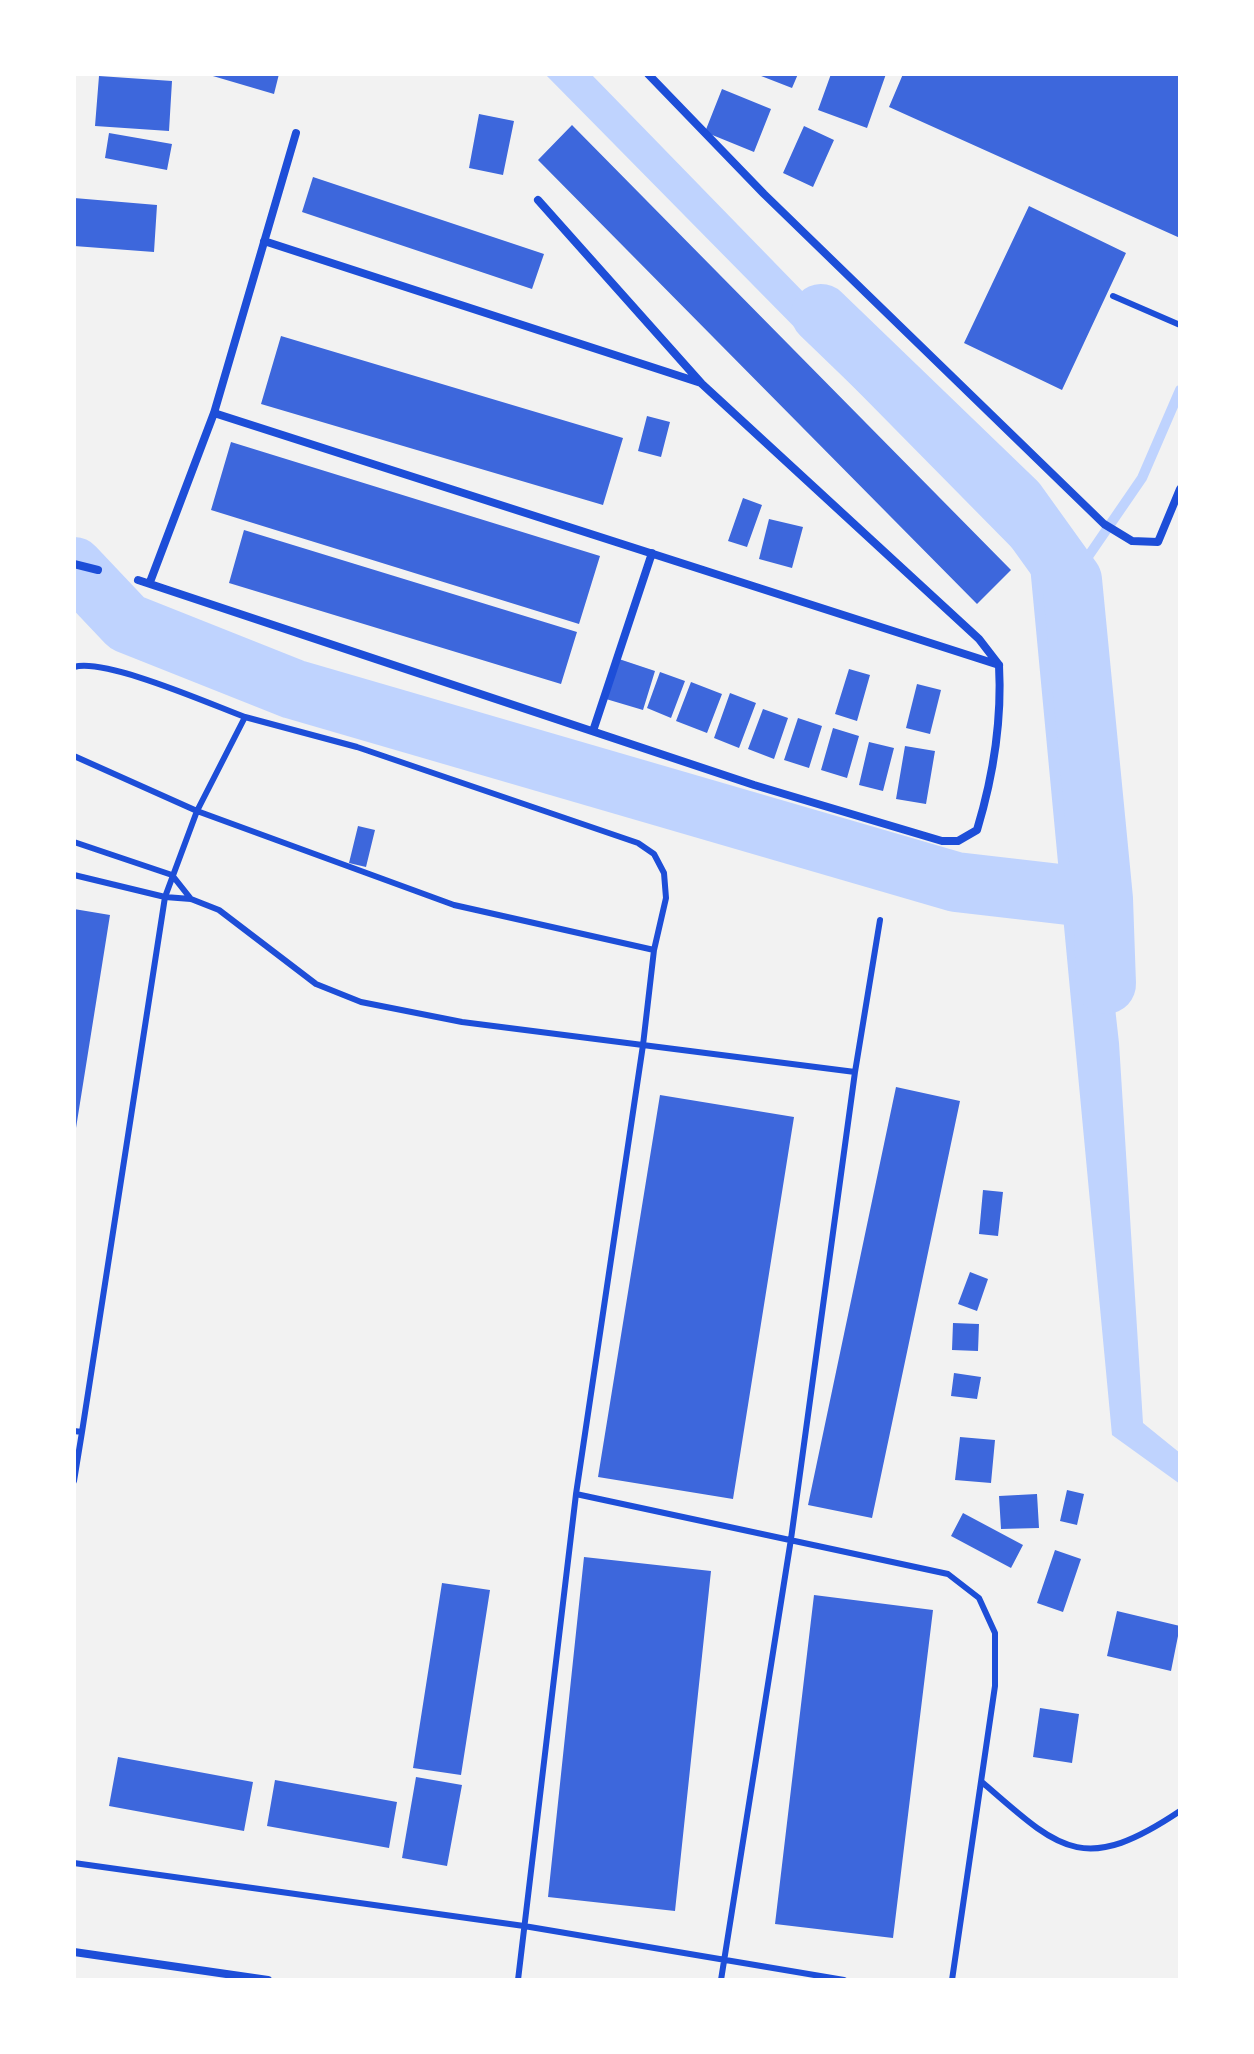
<!DOCTYPE html>
<html>
<head>
<meta charset="utf-8">
<style>
	body { margin:0 }
	#map { position:relative; width:1254px; height:2054px; overflow:hidden; background:#f2f2f2; font-family:Signika,sans-serif }
	canvas { display:block }
	.frame { position:absolute; inset:0; border:76px solid #fff; pointer-events:none }
</style>
</head>
<body>
<div id="map">
<canvas width="1254" height="2054"></canvas>
<div class="frame"></div>
</div>
<script>
const context = document.querySelector('canvas').getContext('2d');
context.lineJoin = 'round';
function fillPath(path, color) {
  context.fillStyle = color;
  context.fill(path, 'evenodd');
}
function stroke(path, color, width, dash) {
  context.strokeStyle = color;
  context.lineWidth = width;
  context.lineCap = dash ? 'butt' : 'round';
  context.setLineDash(dash || []);
  context.stroke(path);
}
const water = new Path2D(`
	M545 74H591L1065 561 1119 1043 1143 1423 1180 1453V1484L1112 1435 1030 566Z`);
const stream = new Path2D(`
	M1072 580 1142 478 1180 390`);
const river = new Path2D(`
	M821 314 1016 502 1072 580 1103 899 1106 984
	M74 567 127 623 293 689 956 882 1103 899`);
const building = new Path2D(`
	M206 74H279L274 94Z
	M756 74H798L792 88Z
	M831 74H886L867 128 818 110Z
	M903 74H1180V238L889 107Z
	M99 76 172 81 169 131 95 126Z
	M722 89 771 109 754 152 705 132Z
	M479 114 514 121 503 175 469 168Z
	M572 125 1011 570 977 604 538 160Z
	M804 126 834 140 813 187 783 173Z
	M109 133 172 144 167 170 105 158Z
	M313 177 544 254 532 289 302 212Z
	M74 198 157 205 154 252 74 246Z
	M1029 206 1126 253 1062 390 964 343Z
	M281 336 623 438 603 505 261 404Z
	M647 416 670 422 661 457 638 451Z
	M231 442 600 556 579 624 211 510Z
	M743 498 762 505 747 547 728 541Z
	M769 519 803 527 792 568 759 559Z
	M244 530 577 632 561 684 229 583Z
	M619 659 655 671 643 710 606 699Z
	M849 669 870 675 857 721 835 714Z
	M660 672 685 681 671 718 647 708Z
	M691 682 722 694 707 733 676 721Z
	M917 684 941 690 930 734 906 728Z
	M730 693 756 703 739 748 714 738Z
	M763 709 788 718 774 759 748 749Z
	M798 718 822 726 809 768 784 760Z
	M833 728 859 736 847 778 821 770Z
	M869 742 894 748 883 791 859 785Z
	M905 746 935 751 926 804 896 799Z
	M358 826 375 830 366 867 349 863Z
	M74 909 110 915 76 1128H74Z
	M896 1087 960 1101 872 1518 808 1505Z
	M660 1095 794 1117 733 1499 598 1477Z
	M983 1190 1003 1192 998 1236 979 1234Z
	M970 1272 988 1279 977 1311 958 1304Z
	M953 1323 979 1324 978 1351 952 1350Z
	M954 1373 981 1377 977 1399 951 1396Z
	M960 1437 995 1440 991 1483 955 1480Z
	M1067 1490 1084 1494 1077 1525 1060 1521Z
	M1037 1494 1039 1528 1001 1529 999 1496Z
	M963 1513 1023 1545 1011 1568 951 1536Z
	M1055 1550 1081 1559 1063 1612 1037 1603Z
	M584 1557 711 1571 675 1911 548 1897Z
	M442 1583 490 1590 461 1775 413 1768Z
	M814 1595 933 1610 893 1938 775 1924Z
	M1117 1611 1180 1626 1171 1671 1107 1656Z
	M1040 1708 1079 1714 1072 1763 1033 1757Z
	M118 1757 253 1782 244 1831 109 1806Z
	M416 1777 462 1785 447 1866 402 1858Z
	M275 1780 397 1802 389 1848 267 1826Z`);
const service = new Path2D(`
	M1113 296 1180 325
	M74 667C106 658 210 704 245 717
	M74 756 197 811 454 905 654 950
	M74 842 172 875 191 899
	M74 875 165 897 191 899 219 910 316 984 361 1002 462 1022 855 1072 791 1539 721 1980
	M855 1072 880 920
	M74 1431 82 1432 165 897 197 811 245 717 357 747 638 843 654 854 664 873 666 898 654 950 643 1045 576 1494 518 1980
	M74 1481 82 1432
	M576 1494 948 1574 979 1598 995 1633V1686L952 1980
	M982 1782C1060 1850 1083 1876 1180 1811
	M74 1863 524 1926 844 1980`);
const minor = new Path2D(`
	M648 74 764 194 1104 524 1132 541 1158 542 1180 489
	M538 200 702 384 979 639 999 665
	M264 241 701 383
	M214 413 999 665
	M74 564 98 570
	M138 580 754 785 942 841H958L977 830C993 777 1002 719 999 665
	M150 582 214 413 296 133
	M593 731 652 553
	M74 1952 268 1980`);
fillPath(water, '#bfd3fe');
stroke(stream, '#bfd3fe', 10);
stroke(river, '#bfd3fe', 60);
fillPath(building, '#3d67dc');
stroke(service, '#1d4ed8', 6);
stroke(minor, '#1d4ed8', 8);
</script>
</body>
</html>
